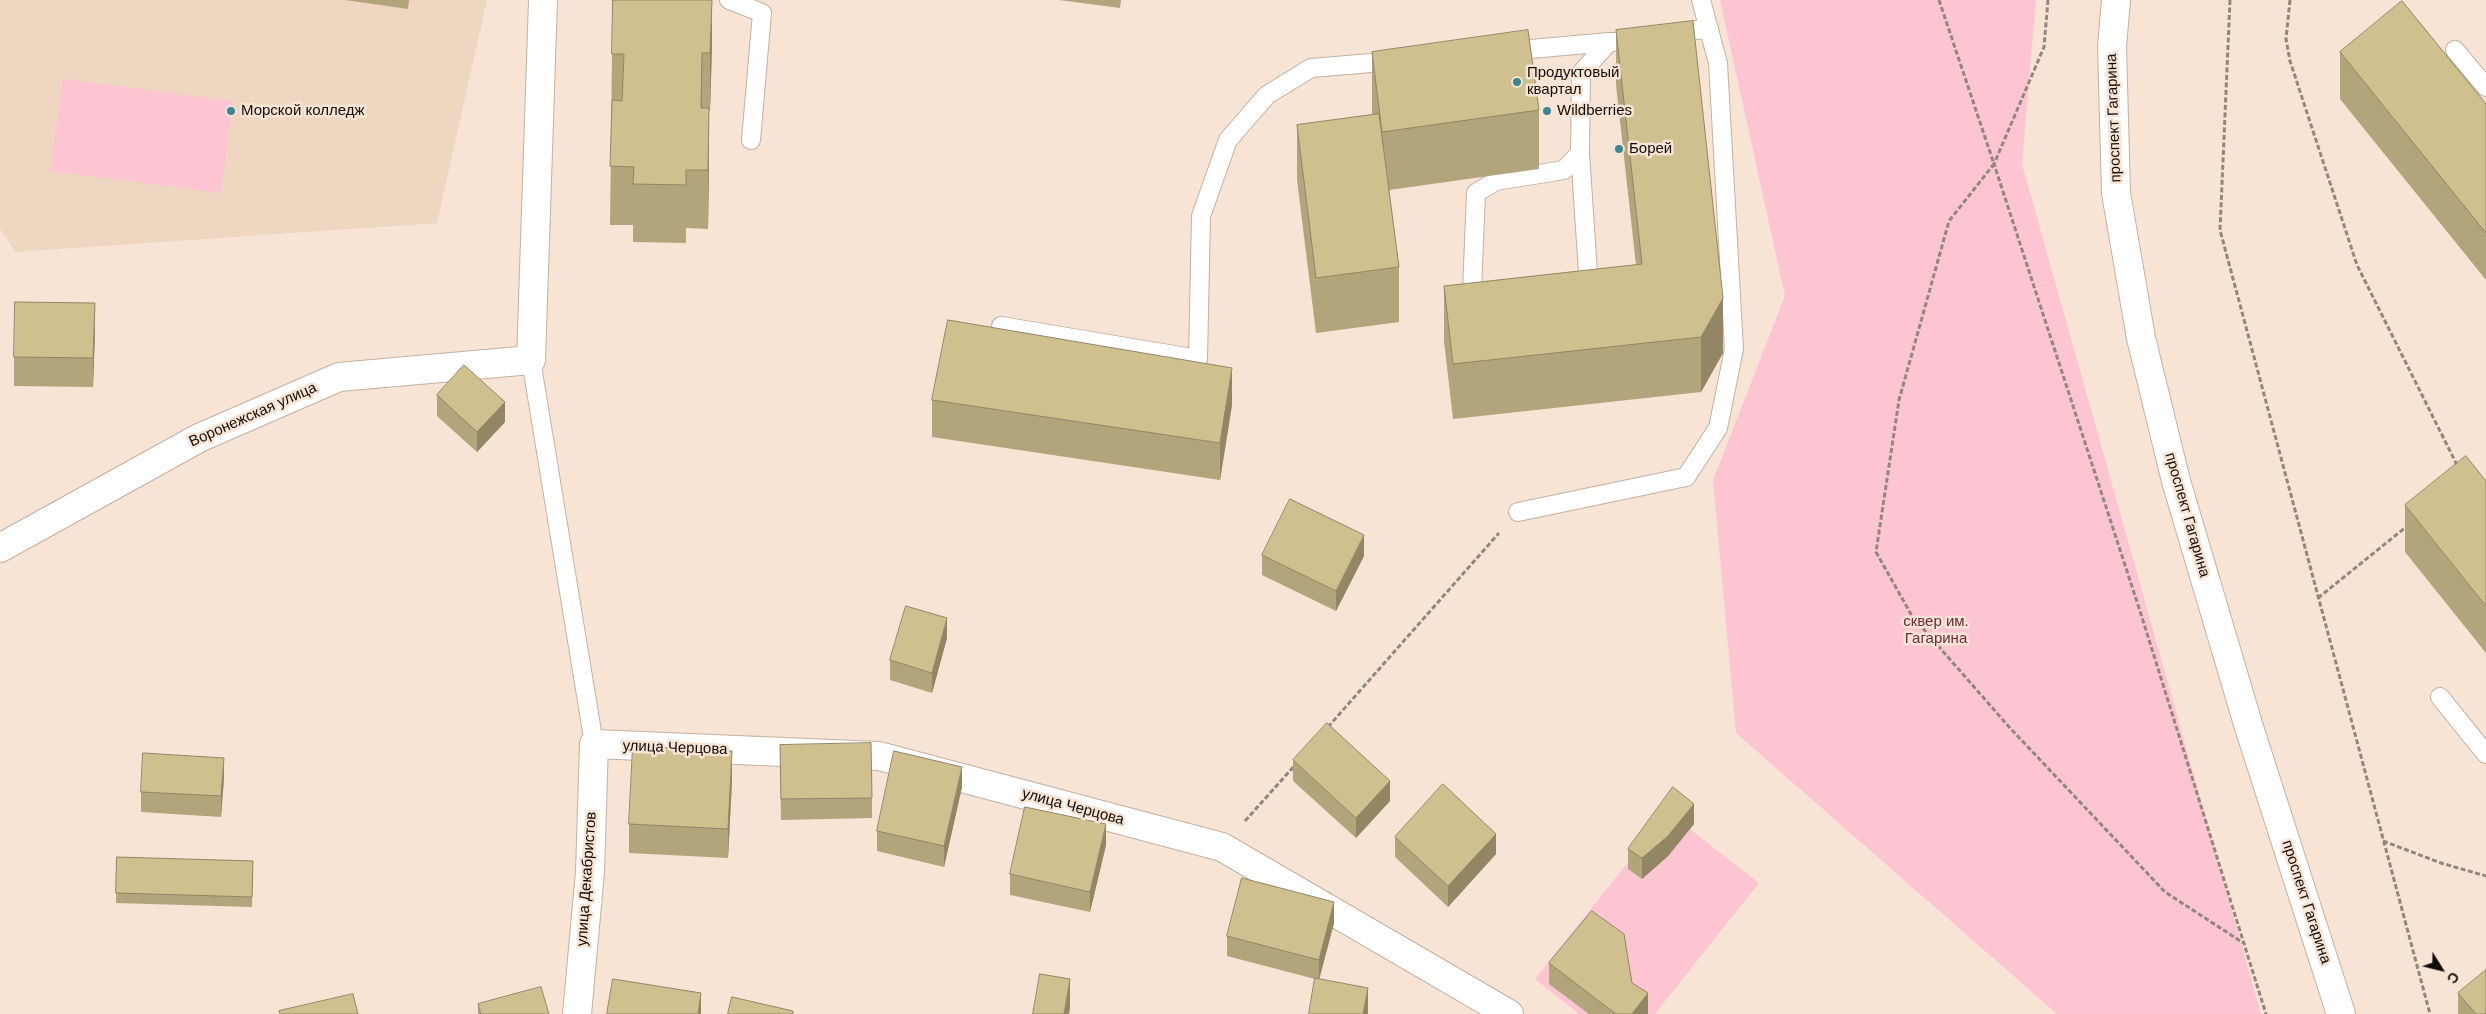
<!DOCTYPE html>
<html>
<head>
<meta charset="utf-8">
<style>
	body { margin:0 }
	#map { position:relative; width:2486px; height:1014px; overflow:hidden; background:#f7e4d5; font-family:Helvetica,sans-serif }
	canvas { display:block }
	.north { position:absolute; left:2416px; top:944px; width:50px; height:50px; -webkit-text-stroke:4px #f7e4d5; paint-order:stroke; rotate:126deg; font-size:14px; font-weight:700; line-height:20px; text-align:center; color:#120c07 }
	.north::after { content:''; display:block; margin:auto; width:18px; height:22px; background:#120c07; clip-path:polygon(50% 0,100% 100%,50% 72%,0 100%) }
</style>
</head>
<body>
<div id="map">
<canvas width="2486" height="1014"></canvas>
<div class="north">С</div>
</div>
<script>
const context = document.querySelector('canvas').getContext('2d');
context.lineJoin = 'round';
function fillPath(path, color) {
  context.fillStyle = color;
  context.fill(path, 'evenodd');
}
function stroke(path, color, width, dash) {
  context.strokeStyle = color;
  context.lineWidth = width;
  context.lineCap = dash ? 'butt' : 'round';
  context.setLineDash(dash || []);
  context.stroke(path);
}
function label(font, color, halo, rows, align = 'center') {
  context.font = font + ' Helvetica,sans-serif';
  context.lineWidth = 5;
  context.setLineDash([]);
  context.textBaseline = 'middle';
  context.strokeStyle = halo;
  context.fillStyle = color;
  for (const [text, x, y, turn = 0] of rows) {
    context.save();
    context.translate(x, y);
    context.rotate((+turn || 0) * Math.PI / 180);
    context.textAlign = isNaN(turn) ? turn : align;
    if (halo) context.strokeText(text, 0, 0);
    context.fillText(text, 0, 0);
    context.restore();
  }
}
const built = new Path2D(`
	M0 0H487L437 223 16 252 0 229Z`);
const green = new Path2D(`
	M1720 0H2036L2022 164 2261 1014H2057L1736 733 1713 480 1785 296Z
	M63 79 233 101 221 193 50 171Z
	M1668 812 1759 883 1655 1014H1579L1535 979Z`);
const path = new Path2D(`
	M1939 0 1994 164 1949 221 1899 400 1876 552 1912 616 2010 728 2165 892 2245 944
	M2048 0 2044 47 1994 164 2140 611 2266 1014
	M2230 0 2220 230 2430 1014
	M2290 0 2286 39 2290 61 2357 265 2458 467
	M2318 598 2406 527
	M1328 727 1499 533
	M1245 821 1296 764
	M2383 841 2441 863 2486 876`);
const lane = new Path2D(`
	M729 0 762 13 751 140
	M1670 34 1709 28
	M2455 50 2486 87
	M1508 51 1609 42
	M1575 290 1588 273 1580 153
	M1485 301 1472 290 1476 193 1496 181 1564 170 1580 153 1581 73 1609 42H1614
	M1001 326 1198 359 1201 216 1228 140 1267 95 1311 68 1395 61
	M531 360 594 744
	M1518 512 1686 477 1718 428 1734 349 1718 63 1701 0
	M2440 697 2486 754`);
const street = new Path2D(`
	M0 548 199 438 339 377 531 360 543 0
	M577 1014 590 872 594 744 879 756 1222 847 1509 1014`);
const secondary = new Path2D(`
	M2116 0 2112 46 2116 193 2141 338 2176 481 2248 724 2341 1014`);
const wall = new Path2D(`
	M345 0H409L408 9Z
	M1059 0H1121L1120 8Z
	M1616 30 1723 353 1701 392 1453 419 1444 341V286L1636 265 1616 85Z
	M712 47 710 111H709V167L708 229 686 228V243L633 242V225H610L612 54Z
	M1372 52 1539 110V169L1389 190 1399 267V322L1316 333 1297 180V125L1372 115Z
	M2340 52 2486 104V280L2340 99Z
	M95 332 93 387 14 386V357Z
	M437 395 505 422 477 452 437 416Z
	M932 400 1232 405 1220 480 932 437Z
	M2486 481V653L2405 552V505Z
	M1262 555 1364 556 1336 611 1262 575Z
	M947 638 932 693 890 680V660Z
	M780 745 872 798V818L781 820Z
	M1293 760 1390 801 1356 838 1293 781Z
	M224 778 221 817 141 812V792Z
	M732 781 728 858 629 853V824Z
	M962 787 944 867 877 851V831Z
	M1694 824 1668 856 1642 879 1628 869V849Z
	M1395 837 1496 854 1448 907 1395 857Z
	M1106 845 1090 912 1010 895V874Z
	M117 857 253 861 252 907 116 903Z
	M1334 923 1319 979 1368 1014 1315 979 1227 956V936Z
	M1549 963 1632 983 1648 1014H1589L1549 984Z
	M2458 993 2486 1014H2458Z
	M478 1004 549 1014H478Z`);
const shadedWall = new Path2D(`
	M712 0V47L710 111V53Z
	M702 53V112L701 108Z
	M709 108V167L708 229V170Z
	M1723 298V353L1701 392V337Z
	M95 303V332L93 387V358Z
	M1232 368V405L1220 480V443Z
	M505 402V422L477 452V432Z
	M1364 535V556L1336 611V591Z
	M947 618V638L932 693V673Z
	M732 751V781L728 858V829Z
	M224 758V778L221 817V796Z
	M962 767V787L944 867V846Z
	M1390 781V801L1356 838V818Z
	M1694 804V824L1668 856 1642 879V858Z
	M1106 824V845L1090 912V892Z
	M1496 834V854L1448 907V886Z
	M1334 902V923L1319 980V960Z
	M1070 979V1008L1069 1014H1064Z
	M1368 988V1014H1363Z
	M701 993V1014H698Z
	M1648 993V1014H1632Z`);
const building = new Path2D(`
	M613 0H712L710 53H702L701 108H709L708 170H686V185L633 184 634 167 610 166 612 100 622 101 624 54H612Z
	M2402 1 2486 104V233L2340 52Z
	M1693 21 1723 298 1701 337 1453 364 1444 286 1642 264 1616 30Z
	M1528 30 1539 110 1382 132 1372 52Z
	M1379 114 1399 267 1316 278 1297 125Z
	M15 302 95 303 93 358 14 357Z
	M948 320 1232 368 1220 443 932 400Z
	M464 365 505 402 477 432 437 395Z
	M2466 456 2486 481V606L2405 505Z
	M1290 499 1364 535 1336 591 1262 555Z
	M906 606 947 618 932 673 890 660Z
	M1327 723 1390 781 1356 818 1293 760Z
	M871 743 872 798 781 799 780 745Z
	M633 746 732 751 728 829 629 824Z
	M894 751 962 767 944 846 877 831Z
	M143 753 224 758 221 796 141 792Z
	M1443 784 1496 834 1448 886 1395 837Z
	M1673 787 1694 804 1668 836 1642 858 1628 849Z
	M1025 807 1106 824 1090 892 1010 874Z
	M117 857 253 861 252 897 116 893Z
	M1242 878 1334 902 1319 960 1227 936Z
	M1592 911 1624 934 1632 983 1648 993 1632 1014H1616L1549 963Z
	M2486 970V1014H2476L2458 993Z
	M1040 974 1070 979 1064 1014H1033Z
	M1315 978 1368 988 1363 1014H1309Z
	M613 979 701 993 698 1014H607Z
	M541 987 549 1014H481L478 1004Z
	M353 994 358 1014H280L279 1011Z
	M732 997 793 1011V1014H728Z`);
const markers = [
	[1517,82,5,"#408592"],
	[231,111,5,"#408592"],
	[1547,111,5,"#408592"],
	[1619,149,5,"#408592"]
];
const poiNames = [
	["Продуктовый",1527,73],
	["квартал",1527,90],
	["Морской колледж",241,111],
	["Wildberries",1557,111],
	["Борей",1629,149]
];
const streetNames = [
	["проспект Гагарина",2114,118,-92],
	["Воронежская улица",253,415,-24],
	["проспект Гагарина",2187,515,74],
	["улица Черцова",675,748,2],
	["улица Черцова",1073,807,15],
	["улица Декабристов",587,879,-86],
	["проспект Гагарина",2306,902,72]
];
const parkNames = [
	["сквер им.",1936,622],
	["Гагарина",1936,639]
];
fillPath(built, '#efd6c1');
fillPath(green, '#fdc5d2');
stroke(lane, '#c3b1a2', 20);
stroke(street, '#c3b1a2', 30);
stroke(secondary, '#c3b1a2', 30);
stroke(path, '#93867b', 3, [5, 2.5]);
stroke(lane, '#fff', 18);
stroke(street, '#fff', 28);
stroke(secondary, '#fff', 28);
fillPath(wall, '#b3a57b');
fillPath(shadedWall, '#928664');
fillPath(building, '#d0c08f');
stroke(building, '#928664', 1);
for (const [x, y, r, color] of markers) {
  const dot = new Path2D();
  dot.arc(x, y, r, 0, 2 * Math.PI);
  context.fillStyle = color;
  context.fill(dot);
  stroke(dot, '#f7e4d5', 2);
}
label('15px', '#120c07', '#f7e4d5', poiNames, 'left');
label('15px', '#120c07', '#f7e4d5', streetNames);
label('15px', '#6d2a40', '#f7e4d5', parkNames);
</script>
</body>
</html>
